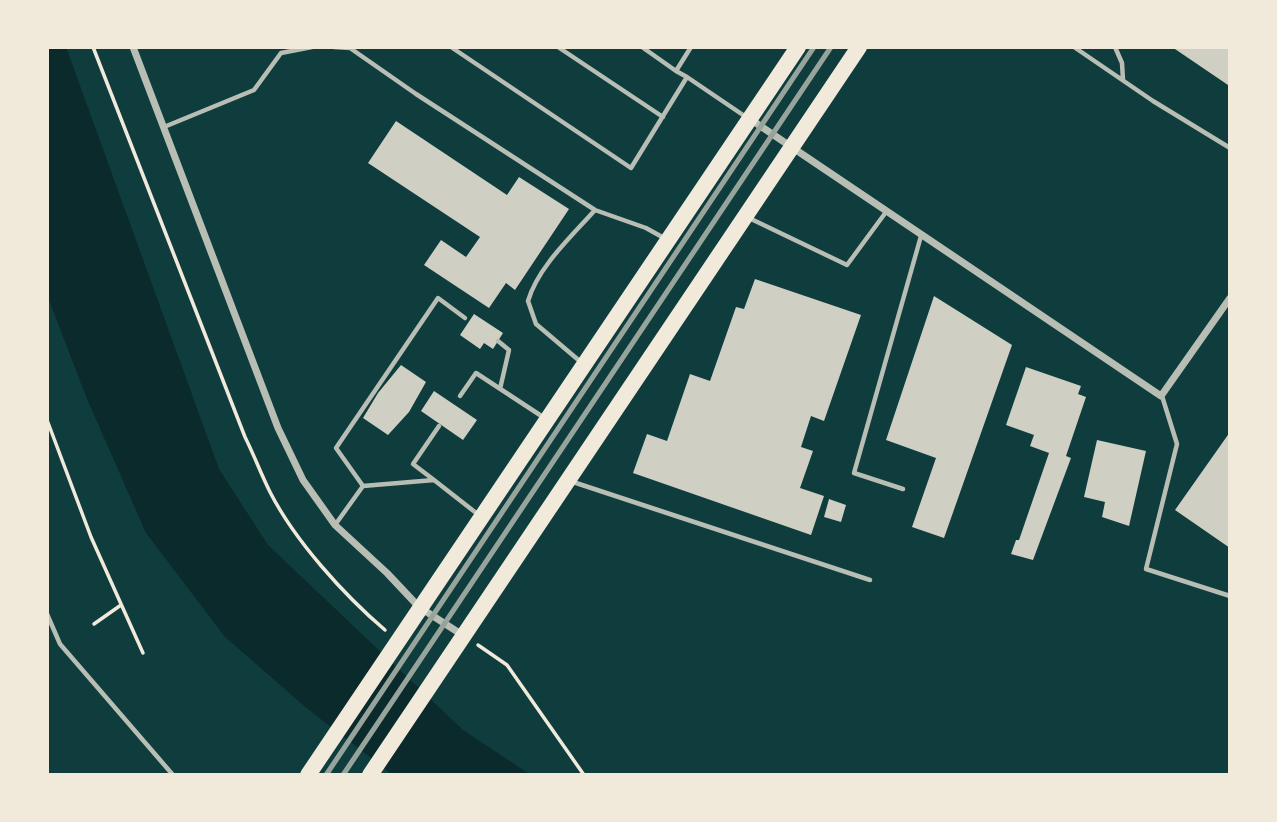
<!DOCTYPE html>
<html>
<head>
<meta charset="utf-8">
<style>
	body { margin:0 }
	#map { position:relative; width:1277px; height:822px; overflow:hidden; background:#0f3d3e; font-family:"Sofia Sans Condensed",sans-serif }
	canvas { display:block }
	.frame { position:absolute; inset:0; border:49px solid #f1e9da; pointer-events:none }
</style>
</head>
<body>
<div id="map">
<canvas width="1277" height="822"></canvas>
<div class="frame"></div>
</div>
<script>
const context = document.querySelector('canvas').getContext('2d');
context.lineJoin = 'round';
function fillPath(path, color) {
  context.fillStyle = color;
  context.fill(path, 'evenodd');
}
function stroke(path, color, width, dash) {
  context.strokeStyle = color;
  context.lineWidth = width;
  context.lineCap = dash ? 'butt' : 'round';
  context.setLineDash(dash || []);
  context.stroke(path);
}
const water = new Path2D(`
	M47 47H66L219 469 268 545 463 730 531 775H393L309 710 225 637 146 533 87 399 47 295Z`);
const building = new Path2D(`
	M1172 47H1230V83L1228 85Z
	M396 121 507 195 519 177 569 209 515 290 506 283 489 308 424 265 441 240 466 257 480 237 368 163Z
	M755 279 861 315 824 421 811 416 801 447 813 451 800 488 824 496 811 535 633 473 647 434 667 441 690 374 710 381 736 307 744 309Z
	M934 296 1012 345 944 538 912 527 936 458 886 440Z
	M474 314 503 333 493 349 484 343 480 349 460 335Z
	M401 365 426 382 409 412 388 435 363 418 378 393Z
	M1026 367 1081 386 1078 394 1086 397 1066 456 1071 458 1033 560 1011 554 1016 540H1019L1049 453 1030 446 1034 435 1006 425Z
	M434 391 477 420 463 440 421 411Z
	M1230 432V548L1175 510Z
	M1097 440 1146 451 1129 526 1102 517 1105 502 1084 497Z
	M829 499 846 505 841 522 824 517Z`);
const path = new Path2D(`
	M93 47 245 437C254 455 261 474 270 492 295 541 344 595 385 630
	M47 420 91 537 143 653
	M94 624 121 605
	M478 645 507 665 584 775`);
const service = new Path2D(`
	M334 47 350 48 416 94 595 210 646 228 664 238
	M451 47 631 168 687 77 746 117
	M558 47 663 117
	M642 47 676 71
	M1074 47 1153 101 1230 148
	M1115 47 1122 63 1123 80
	M687 77 676 71 691 47
	M164 127 254 90 281 53 312 47
	M749 218 847 265 886 212
	M498 341 509 350 500 389
	M582 363 536 324 528 301C538 267 571 237 595 210
	M460 396 476 373 543 417
	M1162 396 1177 444 1146 569 1230 596
	M434 480 413 464 439 426
	M573 482 870 580
	M363 486 336 448 438 298 465 318
	M903 489 854 473 921 236
	M335 525 363 486 434 480 480 516
	M47 614 60 644 173 775`);
const minor = new Path2D(`
	M133 47 278 428 303 480 335 525 387 573 419 607 464 636
	M750 119 1161 396 1230 298`);
const primary = new Path2D(`
	M308 775 798 47
	M370 775 859 47`);
const rail = new Path2D(`
	M326 775 814 47
	M343 775 831 47`);
fillPath(water, '#0a2a2b');
fillPath(building, '#cfcfc3');
stroke(path, '#f1e9da', 3.5);
stroke(service, '#b8beb3', 4.5);
stroke(minor, '#b8beb3', 7);
stroke(primary, '#f1e9da', 16);
stroke(rail, '#97a49c', 5);
</script>
</body>
</html>
